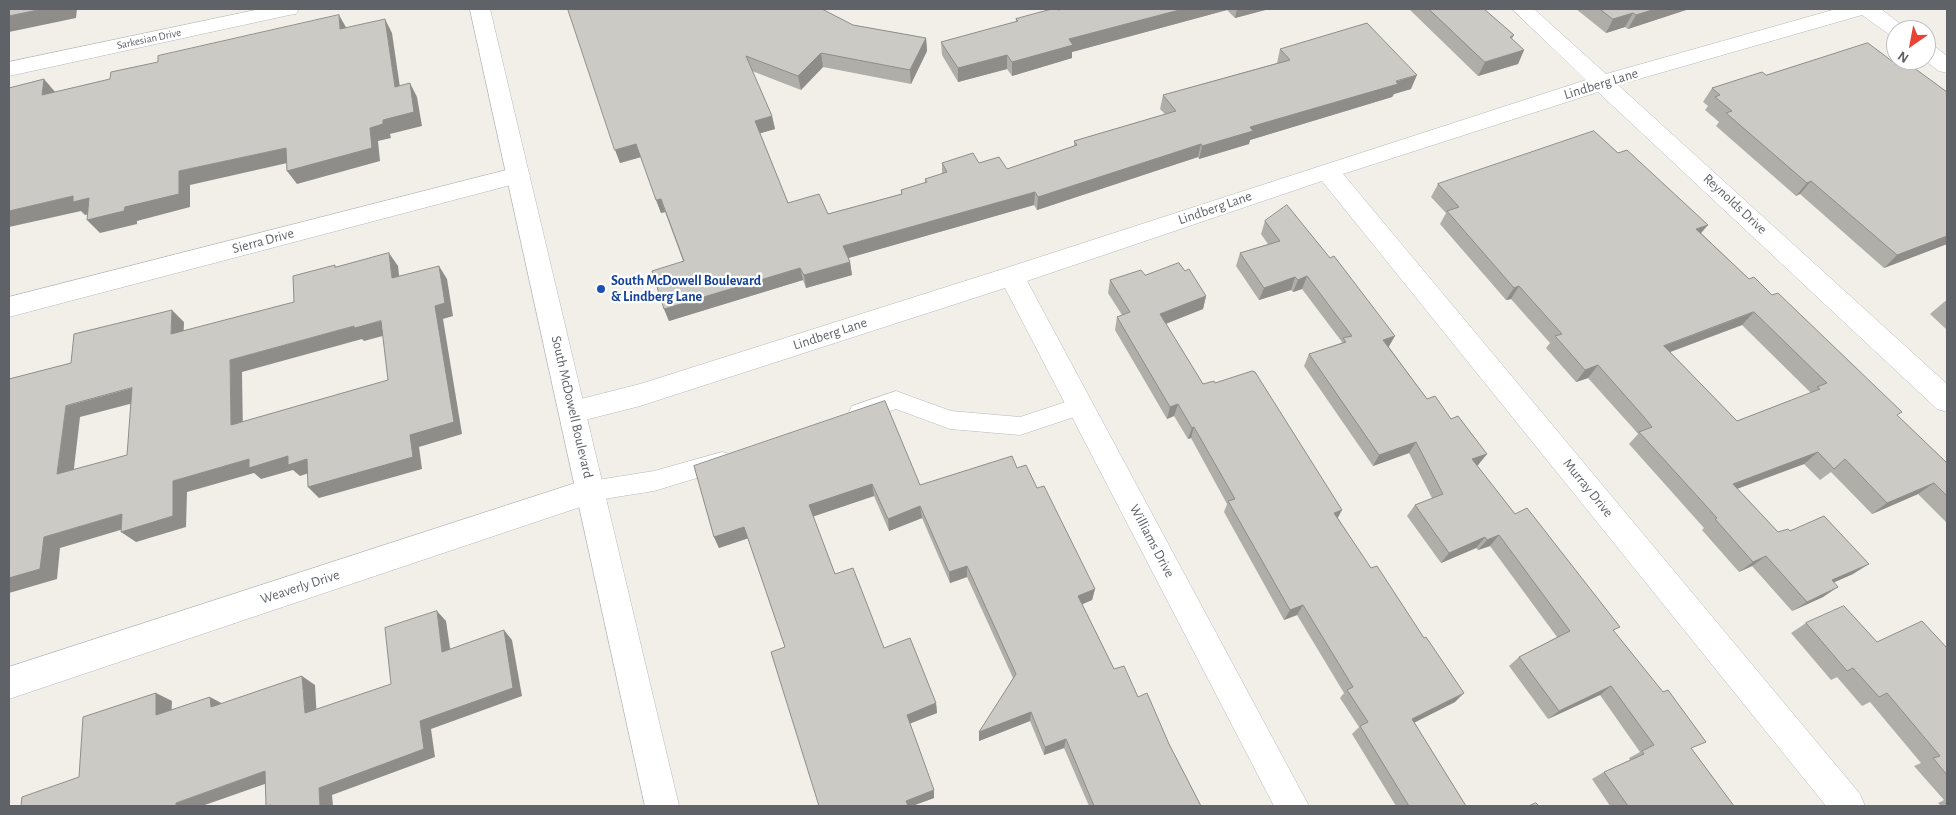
<!DOCTYPE html>
<html>
<head>
<meta charset="utf-8">
<style>
	body { margin:0 }
	#map { position:relative; width:1956px; height:815px; overflow:hidden; background:#f1efe8; font-family:"Alegreya Sans",sans-serif }
	canvas { display:block }
	.frame { position:absolute; inset:0; border:10px solid #5f6368; pointer-events:none }
	.north { position:absolute; left:1886px; top:20px; width:50px; height:50px; box-sizing:border-box; background:#fff; border:1px solid #bfc1c3; border-radius:50%; rotate:213deg; font-size:14px; font-weight:700; line-height:20px; text-align:center; color:#5f6368 }
	.north::after { content:''; display:block; margin:auto; width:18px; height:22px; background:#ea4335; clip-path:polygon(50% 0,100% 100%,50% 72%,0 100%) }
</style>
</head>
<body>
<div id="map">
<canvas width="1956" height="815"></canvas>
<div class="frame"></div>
<div class="north">N</div>
</div>
<script>
const context = document.querySelector('canvas').getContext('2d');
context.lineJoin = 'round';
function stroke(path, color, width, dash) {
  context.strokeStyle = color;
  context.lineWidth = width;
  context.lineCap = dash ? 'butt' : 'round';
  context.setLineDash(dash || []);
  context.stroke(path);
}
function fillPath(path, color) {
  context.fillStyle = color;
  context.fill(path, 'evenodd');
}
function label(font, color, halo, rows, align = 'center') {
  context.font = font + ' "Alegreya Sans",sans-serif';
  context.lineWidth = 4.5;
  context.setLineDash([]);
  context.textBaseline = 'middle';
  context.strokeStyle = halo;
  context.fillStyle = color;
  for (const [text, x, y, turn = 0] of rows) {
    context.save();
    context.translate(x, y);
    context.rotate((+turn || 0) * Math.PI / 180);
    context.textAlign = isNaN(turn) ? turn : align;
    if (halo) context.strokeText(text, 0, 0);
    context.fillText(text, 0, 0);
    context.restore();
  }
}
const lane = new Path2D(`
	M896 391 951 411 1020 417 1081 397 1089 400 1092 406 1089 412 1020 435 950 429 896 409 860 421 852 418 849 412 852 406Z
	M722 452 730 454 733 461 730 468 654 491 591 501 583 498 580 491 583 484 591 481 654 471Z`);
const street = new Path2D(`
	M260 9H299L296 14 289 15 9 76V62Z
	M1512 9H1534L1606 74 1836 9H1881L1908 30H1896V36L1890 35 1862 15 1618 85 1947 384V412L1937 409 1598 92 1343 174 1860 794 1865 806H1826L1322 181 1027 281 1309 806H1274L1005 288 640 406 573 423 563 420 559 412 563 404 573 401 640 384 1003 269 1586 80Z
	M1926 44 1934 46 1947 56V73L1939 71 1924 60H1926Z
	M518 167 526 169 530 175 526 181 9 317V297Z
	M591 478 601 482 605 491 601 500 9 699V667Z`);
const secondary = new Path2D(`
	M470 9H490L679 806H645Z`);
const wall = new Path2D(`
	M568 9 853 25 926 38 927 51 911 84 823 67 801 90 752 71 772 116 775 129 760 133 788 203 828 214 901 194V190L925 183V179L942 174V163H979L1007 169 1074 146V141L1165 114 1160 109 1163 95 1277 63 1280 49 1411 89 1394 94 1392 97 1250 140 1249 144 1199 159 1198 157 1037 210 1034 205 848 258 850 262 852 275 806 288 803 280 669 321 664 309 683 261 665 212 661 213 641 157 620 163Z
	M1063 9H1269L1235 18 1227 10 1072 52V58L1012 76 1007 69 958 82 942 55 941 42 1016 22V19Z
	M1409 9H1484L1514 35 1512 39 1524 50 1518 64 1478 76Z
	M1576 9H1689L1628 29 1625 27 1606 33Z
	M1897 65 1947 92V244L1884 268 1800 194 1796 196 1716 126 1719 122 1705 110 1708 106 1703 102 1712 88 1766 75Z
	M1438 184 1701 233 1749 279 1898 416 1947 463V523L1918 494 1872 514 1831 472 1820 480 1804 464 1737 489 1778 532 1790 531 1853 574 1834 582 1823 597 1792 611 1752 566 1739 572 1702 530 1704 528 1629 444 1638 434 1633 428 1588 378 1576 382 1546 348 1550 343 1511 299 1506 300 1440 224 1446 213 1431 197ZM1742 325 1811 393 1737 421 1670 352Z
	M1265 221 1389 347 1427 399 1451 419 1487 454 1478 465 1477 466 1515 514 1614 632 1692 750 1734 806H1610L1592 779 1604 772 1630 760 1629 758 1640 752 1600 695 1548 719 1509 666 1519 657 1557 637 1490 546 1478 550 1476 548 1441 563 1407 516 1415 505 1432 498 1409 453 1373 466 1304 366 1309 354 1341 343 1342 342 1302 289 1293 292 1291 290 1259 300 1236 266 1240 253 1268 244 1261 234Z
	M1185 271 1206 296 1203 309 1166 324 1203 384 1215 383 1338 518 1455 702 1414 722 1466 806H1396L1352 734 1359 727 1340 698 1344 693 1297 615 1284 620 1224 512 1227 504 1191 438 1188 439 1174 416 1167 419 1115 330 1117 317 1122 315 1108 293 1110 280 1145 275Z
	M1947 300V330L1930 314 1944 302Z
	M694 466 920 485 1017 468 1037 488 1095 589 1092 600 1082 604 1114 669 1138 697 1169 744 1201 806H1089L1064 748 1044 755 1030 721 979 741 1013 678 967 577 950 583 922 518 889 531 874 496 813 516 835 574 884 648 936 703 937 713 910 723 934 798 912 806H819L785 647 748 538 719 548 714 537Z
	M1806 623 1877 642 1947 648V806H1941L1938 803 1944 800 1914 766 1921 763 1870 702 1862 706 1837 677 1831 680 1791 633Z`);
const shadedWall = new Path2D(`
	M42 9H77L76 18 9 32V16Z
	M1183 9H1227V10L1072 52V58L1012 76V62L1069 39Z
	M1237 9H1269L1235 18Z
	M1655 9H1689L1628 29 1636 15Z
	M1633 13 1625 27 1606 33 1613 19Z
	M339 15 347 29H340Z
	M385 19 392 33 402 101 395 87Z
	M926 38 927 51 911 84 910 70Z
	M1524 50 1518 64 1478 76 1485 62Z
	M821 53 823 67 801 90 798 76Z
	M1007 55V69L958 82V68Z
	M1417 75 1411 89 1394 94 1392 97 1250 140 1249 144 1199 159 1202 146 1250 127Z
	M44 79 56 93 42 95Z
	M410 83 417 97 422 126 390 134 391 138 378 141 380 161 297 184 287 171 370 128 383 120Z
	M772 116 775 129 758 134 755 121Z
	M636 144 641 157 620 163 615 150Z
	M1201 144 1198 157 1037 210 1038 197Z
	M286 148 296 161 190 185V207L137 221V224L100 233 87 220 125 207 179 171Z
	M1811 181 1800 194 1796 196 1807 183Z
	M1035 192 1034 205 845 259 843 246Z
	M73 196 89 198 101 211 85 215 81 211 9 227V211Z
	M661 199 665 212 661 213 656 200Z
	M1708 225 1697 238 1696 229Z
	M1947 236V244L1884 268 1897 255Z
	M389 253 398 266 401 291 392 278Z
	M850 262 852 275 806 288 804 275Z
	M439 266 447 279 453 316 443 319 462 434 419 447 422 469 319 498 308 487 410 435 435 306Z
	M800 268 803 280 669 321 664 309Z
	M1307 276 1302 289 1293 292 1298 280Z
	M1295 277 1291 290 1259 300 1264 288Z
	M1519 286 1511 299 1506 300 1514 288Z
	M1206 296 1203 309 1157 327 1160 314Z
	M172 310 184 322 183 346 171 334Z
	M1754 312 1742 325 1654 358 1664 346Z
	M381 321 390 334 364 341 362 339 242 372 243 437 231 425 230 360 354 326Z
	M1395 336 1388 348 1383 340Z
	M1598 365 1588 378 1576 382 1585 370Z
	M132 388 145 400 80 417 72 485 57 474 66 406Z
	M1178 404 1174 416 1167 419 1170 407Z
	M1194 427 1191 438 1188 439 1192 428Z
	M1416 442 1409 453 1373 466 1379 455Z
	M1818 452 1804 464 1720 495 1733 484Z
	M1487 454 1478 465 1464 470 1472 459Z
	M288 456 307 459 318 470 300 476 293 470 261 479 254 473 187 492 186 527 136 542 121 532 173 481 249 459Z
	M1934 483 1918 494 1872 514 1887 503Z
	M872 484 874 496 812 517 809 505Z
	M920 506 922 518 889 531 888 519Z
	M1342 510 1336 521 1334 513Z
	M122 514 137 525 60 548 57 579 9 593V578L44 537Z
	M744 527 749 538 719 548 714 537Z
	M1499 535 1490 546 1478 550 1487 540Z
	M1485 537 1476 548 1441 563 1449 553Z
	M1766 556 1752 566 1739 572 1753 562Z
	M1869 564 1853 574 1817 590 1832 580Z
	M967 566V577L950 583 949 572Z
	M1838 587 1823 597 1792 611 1807 602Z
	M1095 589 1092 600 1076 607 1078 596Z
	M1303 605 1297 615 1284 620 1290 610Z
	M437 611 446 621 452 661 442 652Z
	M504 630 512 640 522 696 431 729 435 757 332 795 333 806H320L319 788 420 721Z
	M302 676 315 685 317 721 305 713Z
	M1611 686 1600 695 1548 719 1559 711Z
	M156 693 172 701 171 723 156 715Z
	M1464 693 1455 702 1404 728 1412 719Z
	M210 697 225 705 211 707Z
	M936 703 937 713 909 724 907 715Z
	M1031 712 1030 721 979 741V732Z
	M1066 739 1064 748 1044 755 1045 747Z
	M265 771 279 779 202 806H176V803Z
	M934 790V798L912 806H907L906 801Z`);
const building = new Path2D(`
	M9 9H42L9 16Z
	M568 9H822L853 25 926 38 910 70 821 53 798 76 746 56 772 116 755 121 788 203 819 194 828 214 902 194 901 190 927 182 925 179 947 172 942 163 973 153 979 163 999 157 1007 169 1077 145 1074 141 1176 111 1163 95 1290 60 1280 49 1367 23 1417 75 1396 81 1398 84 1250 127 1253 131 1202 146 1201 144 1038 197 1035 192 843 246 850 262 804 275 800 268 664 309 652 271 684 261 661 199 656 200 636 144 615 150Z
	M1052 9H1057L1058 10 1063 9H1183L1069 39 1073 45 1012 62 1007 55 958 68 941 42 1018 21 1016 19Z
	M1429 9H1484L1514 35 1510 37 1524 50 1485 62Z
	M1600 9H1655L1636 15 1633 13 1613 19Z
	M339 15 340 29 385 19 395 87 410 83 414 112 383 120V124L370 128 372 148 287 171 286 148 179 171V194L125 207 124 211 87 220 89 198 73 202V196L9 211V88L44 79 42 95 110 79 111 72 158 62V56Z
	M1868 43 1897 65 1906 62 1947 92V236L1897 255 1811 181 1807 183 1726 113 1732 111 1715 97 1720 95 1712 88 1762 72 1766 75Z
	M1594 131 1618 153 1627 150 1708 225 1696 229 1749 279 1754 277 1772 295 1778 293 1902 412 1897 415 1947 463V496L1934 483 1887 503 1845 459 1834 469 1818 452 1733 484 1778 532 1788 529 1790 531 1824 516 1869 564 1832 580 1838 587 1807 602 1766 556 1753 562 1715 519 1717 518 1639 432 1652 427 1644 417 1598 365 1585 370 1555 336 1562 334 1519 286 1514 288 1447 211 1459 207 1438 184ZM1754 312 1827 383 1817 387 1820 389 1737 421 1664 346Z
	M1287 205 1330 258 1334 256 1395 336 1383 340 1427 399 1435 396 1451 419 1458 416 1487 454 1472 459 1515 514 1527 508 1620 627 1613 630 1663 692 1668 690 1706 742 1691 748 1734 806H1628L1604 772 1644 754 1642 751 1654 745 1611 686 1559 711 1519 657 1570 631 1499 535 1487 540 1485 537 1449 553 1415 505 1443 494 1416 442 1379 455 1309 354 1346 342 1343 338 1352 336 1307 276 1298 280 1295 277 1264 288 1240 253 1280 241 1265 221Z
	M389 253 392 278 439 266 445 303 435 306 454 422 410 435 413 457 308 487 307 459 288 465V456L249 468V459L173 481V516L121 532 122 514 44 537 40 569 9 578V379L71 363 74 334 172 310 171 334 294 302 293 276 335 265V267ZM381 321 388 380 231 425 230 360 354 326V328ZM132 388 127 455 57 474 66 406Z
	M1179 263 1185 271 1189 269 1206 296 1160 314 1203 384 1214 381 1215 383 1252 371 1255 372 1342 510 1334 513 1371 568 1377 566 1424 638 1426 637 1464 693 1412 719 1466 806H1409L1360 726 1368 722 1347 690 1353 687 1303 605 1290 610 1228 501 1235 499 1194 427 1192 428 1178 404 1170 407 1117 317 1130 312 1110 280 1141 270 1145 275Z
	M885 401 920 485 1012 456 1017 468 1026 465 1037 488 1044 486 1095 589 1078 596 1114 669 1124 666 1138 697 1147 693 1169 744 1201 806H1094L1066 739 1045 747 1031 712 979 732 1016 674 967 566 949 572 920 506 888 519 872 484 809 505 835 574 853 568 884 648 910 638 936 703 907 715 934 790 906 801 908 806H819L771 652 785 647 744 527 714 537 694 466Z
	M1844 606 1877 642 1922 621 1947 648V775L1933 758 1940 756 1887 693 1879 697 1853 668 1847 671 1806 623Z
	M437 611 442 652 504 630 513 688 420 721 424 749 319 788 320 806H271V805L266 806 265 771 176 803V806H21L22 797 79 777 83 717 156 693V715L210 697 211 707 302 676 305 713 391 684 385 628Z
	M1536 803 1539 806H1529Z`);
const markers = [
	[601,289,5,"#1a4fb4"]
];
const farStreetnames = [
	["Sarkesian Drive",149,39,-12]
];
const streetNames = [
	["Lindberg Lane",1601,84,-17],
	["Reynolds Drive",1735,204,43],
	["Lindberg Lane",1215,208,-19],
	["Sierra Drive",263,241,-15],
	["Lindberg Lane",830,334,-18],
	["South McDowell Boulevard",572,407,77],
	["Murray Drive",1588,488,51],
	["Williams Drive",1152,541,62],
	["Weaverly Drive",300,587,-18]
];
const transitNames = [
	["South McDowell Boulevard",611,281],
	["& Lindberg Lane",611,297]
];
stroke(lane, '#b5b8bc', 1);
stroke(street, '#b5b8bc', 1);
stroke(secondary, '#b6babf', 1);
fillPath(lane, '#fff');
fillPath(street, '#fff');
fillPath(secondary, '#fff');
fillPath(wall, '#afaea9');
fillPath(shadedWall, '#8f8d8a');
fillPath(building, '#cccac5');
stroke(building, '#8f8d8a', 1);
for (const [x, y, r, color] of markers) {
  const dot = new Path2D();
  dot.arc(x, y, r, 0, 2 * Math.PI);
  context.fillStyle = color;
  context.fill(dot);
  stroke(dot, '#fff', 2);
}
label('11px', '#5f6368', '#fff', farStreetnames);
label('14px', '#5f6368', '#fff', streetNames);
label('bold 14px', '#164399', '#fff', transitNames, 'left');
</script>
</body>
</html>
